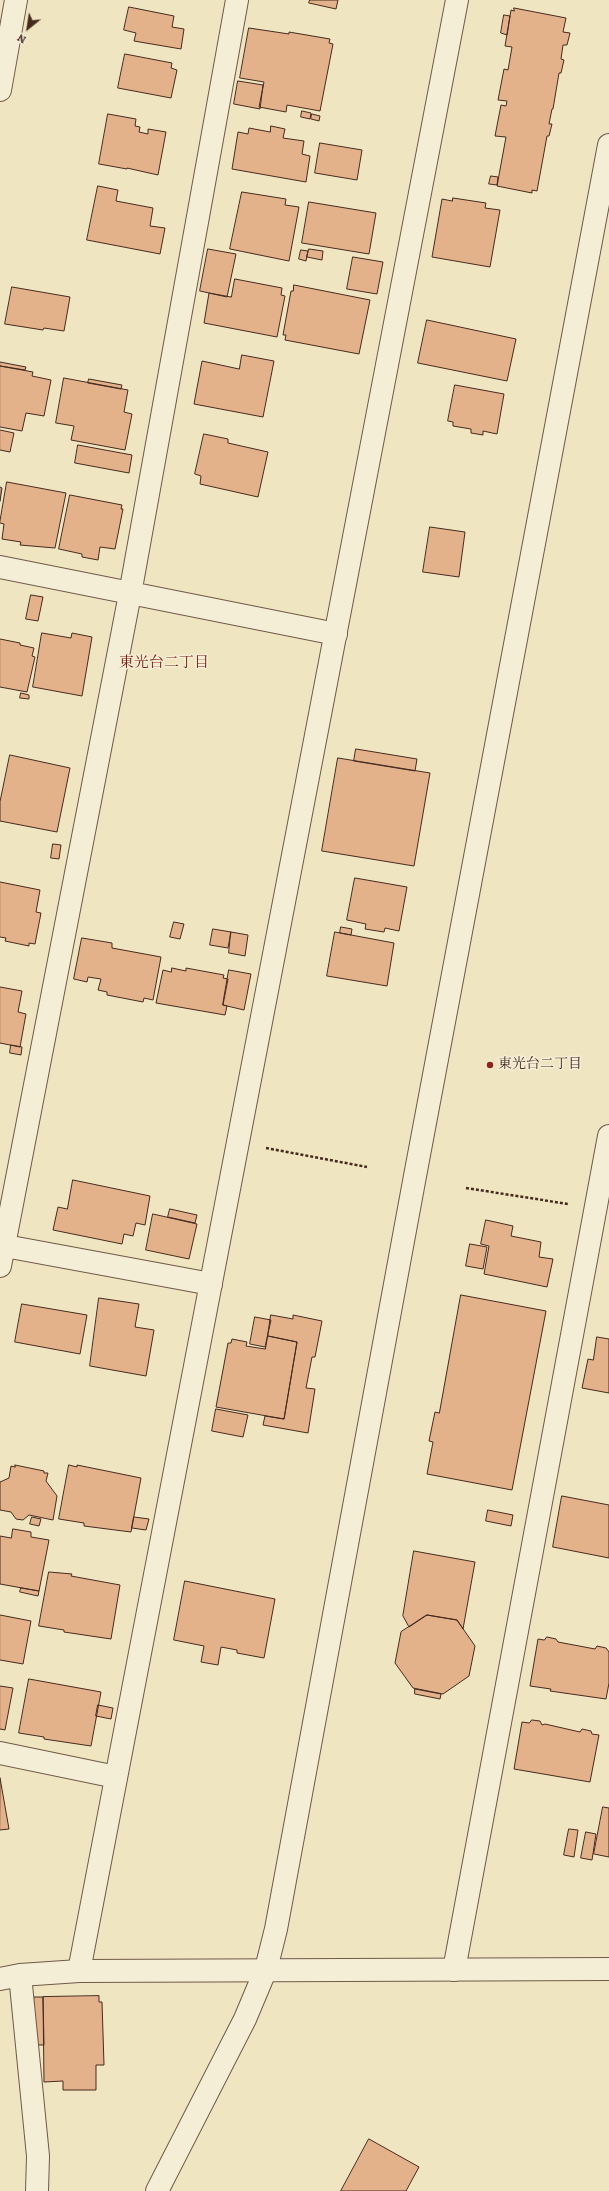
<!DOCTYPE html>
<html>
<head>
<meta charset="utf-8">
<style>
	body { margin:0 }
	#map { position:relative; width:609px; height:2191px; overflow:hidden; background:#f0e5c1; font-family:Alegreya,serif }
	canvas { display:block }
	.north { position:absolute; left:8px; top:8px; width:40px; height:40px; -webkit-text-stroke:3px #f5eed7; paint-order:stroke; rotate:210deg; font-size:11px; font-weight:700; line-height:16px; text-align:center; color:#462a1f }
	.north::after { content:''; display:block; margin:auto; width:14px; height:18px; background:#462a1f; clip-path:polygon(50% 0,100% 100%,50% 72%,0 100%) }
</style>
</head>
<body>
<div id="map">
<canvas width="609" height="2191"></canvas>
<div class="north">N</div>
</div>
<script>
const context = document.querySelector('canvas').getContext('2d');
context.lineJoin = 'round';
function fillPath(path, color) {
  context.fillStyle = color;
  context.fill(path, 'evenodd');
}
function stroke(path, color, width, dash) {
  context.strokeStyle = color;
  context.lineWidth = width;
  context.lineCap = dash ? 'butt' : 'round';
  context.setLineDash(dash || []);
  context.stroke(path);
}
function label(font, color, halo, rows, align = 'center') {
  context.font = font + ' Alegreya,"Noto Serif JP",serif';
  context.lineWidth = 3;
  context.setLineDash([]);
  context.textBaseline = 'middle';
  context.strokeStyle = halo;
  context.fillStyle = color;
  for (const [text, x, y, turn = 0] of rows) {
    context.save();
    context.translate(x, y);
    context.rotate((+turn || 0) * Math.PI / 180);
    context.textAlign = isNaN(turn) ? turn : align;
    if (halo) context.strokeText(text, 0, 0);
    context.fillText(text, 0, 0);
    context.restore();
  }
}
const building = new Path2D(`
	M310 0H338L336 9 309 3Z
	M129 7 174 16 172 27 184 29 181 49 134 41 136 33 124 30Z
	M514 8 566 18 563 32 570 33 567 45H563L561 59 564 60 561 73H559L553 109H552L549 124H552L549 136H547L537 191 532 190V193L497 186 506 137 495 136 501 105 506 106 507 101 498 100 504 69 508 70 512 47 505 46 511 10 514 11Z
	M504 15 510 16 507 35 501 33Z
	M249 28 289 34V32L330 39 329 43 333 44 320 111 287 105 286 112 259 107 264 82 240 78Z
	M125 54 172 63 171 68 177 70 171 98 118 88Z
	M238 81 263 85 260 109 234 104Z
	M302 111 311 113 310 119 301 117Z
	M108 114 136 119 135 126 140 127 139 132 148 134V129L166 132 158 175 127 168V169L99 164Z
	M312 114 320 116 319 121 311 119Z
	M271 126 285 129 283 138 304 141 302 154 310 156 306 182 232 169 238 132 248 134 249 128 270 132Z
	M320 143 362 150 357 180 315 173Z
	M491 176 498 177 497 185 489 184Z
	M98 186 118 190 116 201 153 208 150 226 165 228 160 254 87 240Z
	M242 192 286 199 285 205 299 207 289 261 230 249Z
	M453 198 486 203 485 208 500 210 490 267 432 257 442 199 452 201Z
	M309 202 376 213 369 254 302 243Z
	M208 249 236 254 227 297 200 291Z
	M309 249 323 251 322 260 307 257Z
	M301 250 308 251 306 261 299 259Z
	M353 257 383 262 377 294 347 289Z
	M235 279 282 288 281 295 285 296 277 337 204 323 209 293 231 297Z
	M294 285 370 300 359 354 285 340 286 335H283L291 291H293Z
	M12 287 70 297 64 331 44 328 43 330 5 324Z
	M427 320 516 339 507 381 418 363Z
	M242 355 274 361 263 417 194 404 202 361 239 369Z
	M0 362 26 367 25 370 0 366Z
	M0 366 33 372 32 376 51 380 44 416 26 413 22 431 0 427Z
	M64 378 128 390 124 412 132 414 125 450 71 440 74 426 56 423Z
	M89 379 122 385 121 389 88 383Z
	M455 385 504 394 497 434 483 431V435L471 433V429L453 426V422L448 421Z
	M0 430 14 433 10 452 0 450Z
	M204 434 228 439V443L268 452 258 497 200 484 201 476 195 474Z
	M78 445 132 455 129 473 75 463Z
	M7 482 66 493 55 548 20 545 21 542 2 539 4 524 0 523Z
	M0 487 2 488 0 501Z
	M70 495 122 505 121 509H123L115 549 100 547 98 560 82 557V554L59 549Z
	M430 527 465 532 459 577 423 572Z
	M31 595 43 597 38 621 26 619Z
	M42 633 71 638 72 633 92 637 82 696 33 687Z
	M0 639 20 643V645L34 648 32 656 35 657 27 692 0 687Z
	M21 693 29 695V699L20 698Z
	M356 749 417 759 415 771 354 761Z
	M10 755 70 768 57 832 0 821V802Z
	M338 758 430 773 414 866 322 851Z
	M53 844 61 845 59 859 51 858Z
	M355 878 407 887 399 931 385 928 384 932 365 929 366 924 347 920Z
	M0 882 40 890 36 912 41 913 35 944 29 943V946L5 941 6 938 0 937Z
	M174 922 184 924 180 939 170 937Z
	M341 927 352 929 351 935 340 933Z
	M213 929 231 932 228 948 210 945Z
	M231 932 248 935 245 956 229 953Z
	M335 932 394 943 387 986 327 976Z
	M82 938 112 943V948L161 957 153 1000 144 998 143 1002 107 995V992L98 990 101 979 88 977 87 982 74 979Z
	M172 968 186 971V968L224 975 223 978 228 979 223 1005 227 1006 225 1015 156 1003 163 970 171 972Z
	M229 970 251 974 244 1010 223 1005Z
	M0 987 22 991 18 1012 26 1014 20 1047 0 1043Z
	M11 1045 22 1047 21 1055 10 1053Z
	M73 1180 150 1196 145 1225 136 1223 133 1236 124 1234 122 1244 53 1230 58 1207 67 1209Z
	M170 1209 197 1215 195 1223 168 1217Z
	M153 1214 197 1224 189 1259 146 1250Z
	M486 1220 513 1226 511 1236 541 1242 539 1257 553 1259 547 1287 484 1274 489 1246 481 1244Z
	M470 1244 487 1247 483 1269 466 1266Z
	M461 1295 546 1311 512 1490 427 1474 433 1442 429 1441 435 1412 439 1413Z
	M99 1298 139 1304 135 1327 154 1330 146 1376 90 1366Z
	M22 1304 87 1315 80 1354 15 1342Z
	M271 1315 293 1319V1315L322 1321 315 1357H312L306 1388 315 1389 308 1433 263 1425 265 1416 284 1419 297 1342 268 1336Z
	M255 1317 271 1320 265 1347 250 1344Z
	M268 1336 297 1342 284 1419 216 1407 228 1343H231L232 1339 247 1342 246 1346 265 1349Z
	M597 1337 609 1339V1393L582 1388 588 1359 593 1360Z
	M216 1409 248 1415 243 1437 212 1431Z
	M15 1465 44 1471V1473H48L46 1481 57 1496 53 1520 29 1515 23 1520 16 1519 11 1512 0 1510V1482L9 1478 11 1466 15 1467Z
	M69 1465 77 1467V1465L141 1478 131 1532 84 1526V1523L59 1519Z
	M562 1496 609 1505V1558L553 1547Z
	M488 1510 513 1515 511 1526 486 1521Z
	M32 1517 41 1519 39 1526 30 1524Z
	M134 1517 149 1519 146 1530 132 1528Z
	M13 1529 31 1532V1537L49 1540 39 1591 0 1584V1536L11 1538Z
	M414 1551 475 1562 463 1629 457 1620 427 1615 409 1627 403 1616Z
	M49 1572 72 1574 71 1576 120 1585 111 1639 64 1632V1630L39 1626Z
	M185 1581 275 1599 264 1658 237 1653V1650L221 1647 218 1665 201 1662 204 1646 174 1640Z
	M21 1588 39 1591 38 1596 20 1592Z
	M0 1615 31 1621 23 1664 0 1660Z
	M427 1615 457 1620 475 1646 469 1676 443 1694 413 1688 395 1663 401 1632Z
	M547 1637 556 1639 558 1642 595 1649 597 1646 606 1648 609 1652V1683L606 1699 550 1691 551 1689 530 1686 538 1639 544 1640Z
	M29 1679 101 1692 91 1746 44 1739V1737L19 1733Z
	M0 1686 13 1688 5 1730 0 1729Z
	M415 1689 441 1694 440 1699 415 1694Z
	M98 1705 113 1708 111 1719 96 1716Z
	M532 1720 540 1721 542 1725 545 1724 580 1732 582 1729 591 1731 592 1734 599 1735 590 1782 514 1769 522 1722 529 1723Z
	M0 1778 9 1829 0 1830Z
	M603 1807 609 1808V1857L594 1854Z
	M569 1829 578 1830 574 1857 564 1855Z
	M586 1832 596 1834 592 1860 581 1858Z
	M99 1996V2002H102L104 2065H96V2090H63V2081L44 2082 43 1997Z
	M34 1997H43L44 2045H35Z
	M369 2139 419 2167 406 2191H341Z`);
const path = new Path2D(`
	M266 1148 367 1167
	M466 1188 568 1204`);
const minor = new Path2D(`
	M0 90 16 0
	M0 567 336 634
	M0 1245 211 1284
	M0 1266 130 594 237 0
	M0 1753 116 1777
	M20 1975 38 2156 37 2191
	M0 1979 20 1975 79 1971 609 1969`);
const tertiary = new Path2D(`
	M454 1970 609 1136
	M79 1971 457 0
	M157 2191 245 2019 266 1969 276 1929 415 1176 609 145`);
const markers = [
	[490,1065,4,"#8f2418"]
];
const poiNames = [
	["東光台二丁目",498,1065]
];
const neighbourhoodNames = [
	["東光台二丁目",164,663]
];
fillPath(building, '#e3b28b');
stroke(building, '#462a1f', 1);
stroke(minor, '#705948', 24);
stroke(tertiary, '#705948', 24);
stroke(path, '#462a1f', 2.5, [3, 2]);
stroke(minor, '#f5eed7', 22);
stroke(tertiary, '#f5eed7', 22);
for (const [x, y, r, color] of markers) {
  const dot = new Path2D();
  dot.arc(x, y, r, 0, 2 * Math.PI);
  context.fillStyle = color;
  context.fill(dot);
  stroke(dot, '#f5eed7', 1.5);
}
label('14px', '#462a1f', '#f5eed7', poiNames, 'left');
label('15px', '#7a1f14', '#f5eed7', neighbourhoodNames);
</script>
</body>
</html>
